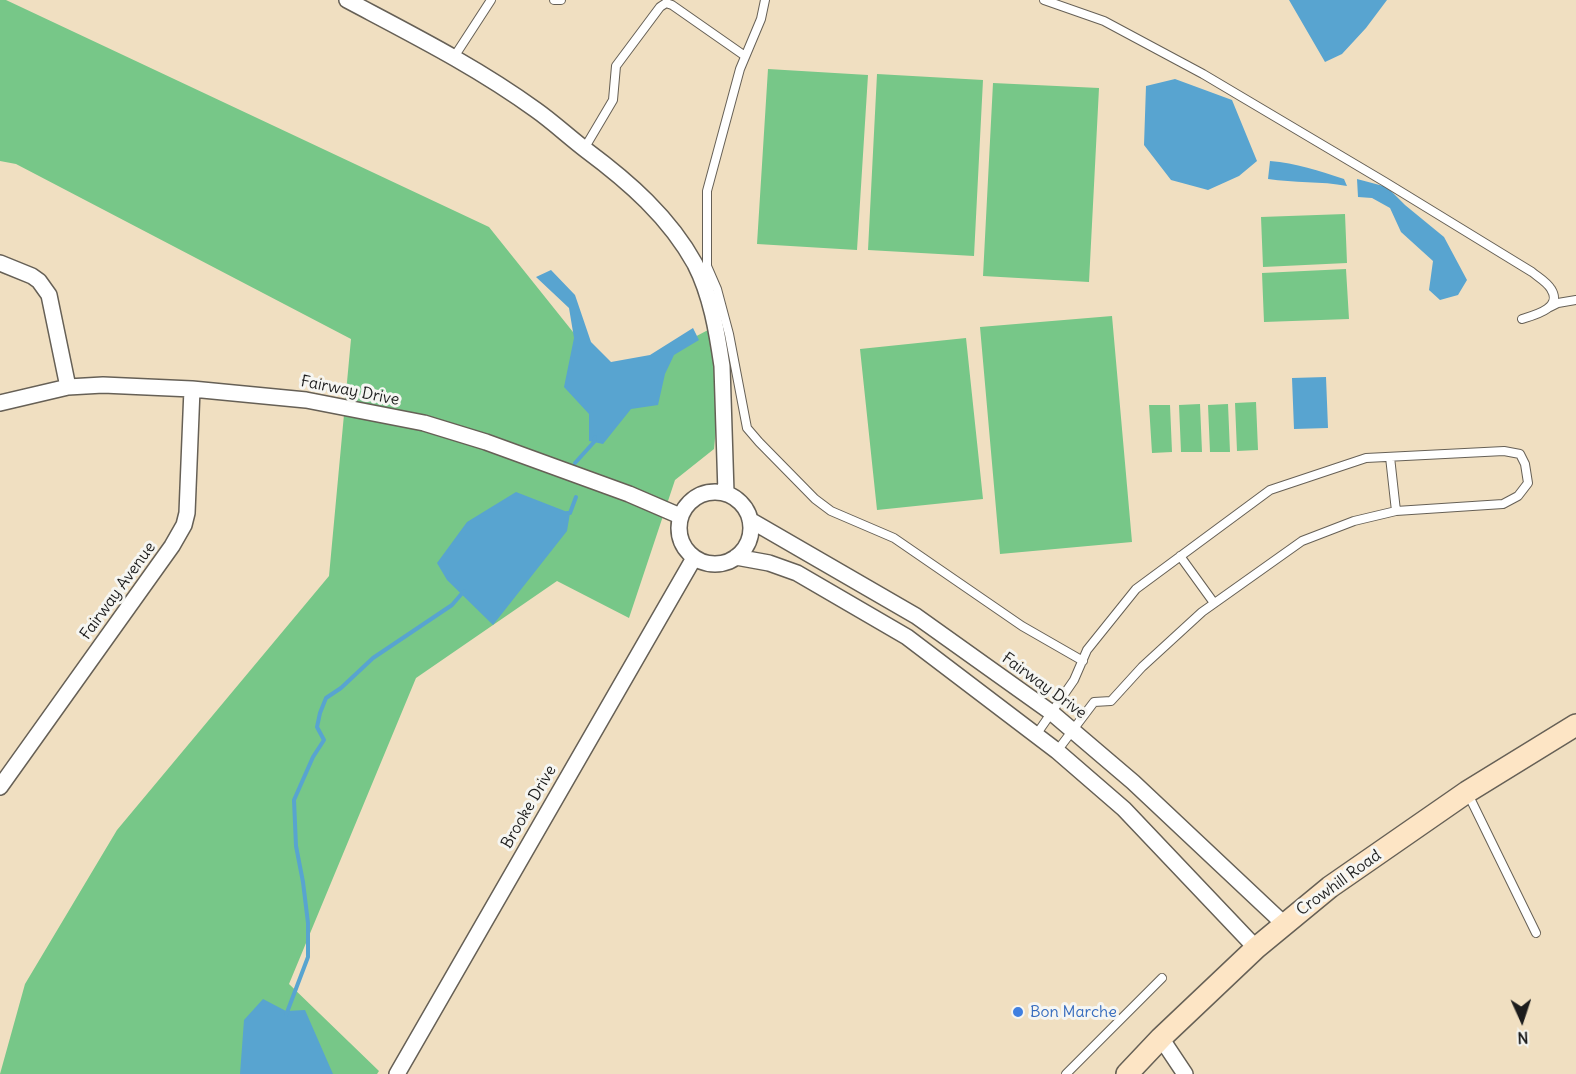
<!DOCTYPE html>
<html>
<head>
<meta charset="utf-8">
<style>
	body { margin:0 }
	#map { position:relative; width:1576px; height:1074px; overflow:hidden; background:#f0dfc1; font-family:Delius,sans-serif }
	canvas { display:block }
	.north { position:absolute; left:1492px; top:990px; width:60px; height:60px; -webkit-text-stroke:4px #f6f6f2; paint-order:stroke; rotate:177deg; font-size:16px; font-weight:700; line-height:24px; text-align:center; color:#1c1c1c }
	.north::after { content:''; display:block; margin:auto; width:21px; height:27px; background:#1c1c1c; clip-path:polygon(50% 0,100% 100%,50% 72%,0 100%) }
</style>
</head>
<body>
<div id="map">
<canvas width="1576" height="1074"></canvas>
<div class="north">N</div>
</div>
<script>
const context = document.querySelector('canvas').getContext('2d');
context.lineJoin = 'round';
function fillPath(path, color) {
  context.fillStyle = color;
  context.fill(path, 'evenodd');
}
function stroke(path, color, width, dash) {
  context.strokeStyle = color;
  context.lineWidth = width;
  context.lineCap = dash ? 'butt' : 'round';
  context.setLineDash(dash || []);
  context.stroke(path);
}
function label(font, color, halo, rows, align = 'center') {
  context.font = font + ' Delius,sans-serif';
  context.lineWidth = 6;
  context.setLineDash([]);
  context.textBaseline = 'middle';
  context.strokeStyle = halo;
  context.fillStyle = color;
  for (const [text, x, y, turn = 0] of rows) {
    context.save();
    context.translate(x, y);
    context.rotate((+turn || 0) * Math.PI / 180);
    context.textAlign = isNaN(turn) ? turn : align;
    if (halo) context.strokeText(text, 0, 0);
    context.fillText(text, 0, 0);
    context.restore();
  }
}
const green = new Path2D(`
	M0 0H6L489 227 597 362 632 370 708 330 719 397 714 449 675 480 629 618 557 581 416 678 289 984 379 1071 377 1074H0L25 984 117 830 329 576 351 339 16 164 0 161Z
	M768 69 868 75 857 250 757 244Z
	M877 74 983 80 974 256 868 250Z
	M993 83 1099 88 1089 282 983 276Z
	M1345 214 1347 263 1263 267 1261 217Z
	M1346 269 1349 319 1264 322 1262 273Z
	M1112 316 1132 542 1000 554 980 327Z
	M966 338 983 499 877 510 860 349Z
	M1256 402 1258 450 1237 451 1235 403Z
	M1200 404 1202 452H1181L1179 405Z
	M1228 404 1230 452H1210L1208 405Z
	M1149 405H1170L1172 452 1152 453Z`);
const water = new Path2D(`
	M1289 0H1387L1366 28 1342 54 1325 62Z
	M1175 79 1232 100 1257 161 1239 176 1208 190 1171 180 1144 145 1146 86Z
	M1270 161C1296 163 1319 171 1344 179L1347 186C1321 181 1294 183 1268 179Z
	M1357 179 1387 187 1405 205 1444 237 1467 280 1458 295 1440 300 1429 290 1433 261 1401 232 1390 208 1372 198 1358 197Z
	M551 270 575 295 591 342 611 362 650 355 693 328 699 340 674 355 665 374 658 405 631 409 603 444 589 441V414L564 387 574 338 569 308 536 277Z
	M1326 377 1328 428 1294 429 1292 378Z
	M516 492 570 513 567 531 493 625 447 580 437 563 467 522Z
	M263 999 286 1011 305 1010 333 1074H240L244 1020Z`);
const stream = new Path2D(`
	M575 463 594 442 595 437
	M567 513H570L576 497
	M286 1015 308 957V923L303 882 296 846 294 800 313 757 324 740 317 727 320 713 326 698 341 688 373 658 452 605 464 591`);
const lane = new Path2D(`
	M554 0H561
	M1044 0 1104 21 1203 74 1385 182 1532 272C1538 277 1547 282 1551 289 1563 308 1535 315 1522 319
	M454 57 491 0
	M584 149 613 100 616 66 660 7 666 3 672 5 745 56
	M707 266 717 289 729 334 747 428 759 442 815 499 831 511 894 538 1022 626 1083 661
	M707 271V191L740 69 761 19 765 0
	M1550 307 1558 303 1576 300
	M1390 457 1396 511
	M1180 556 1214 603
	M1036 735 1074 680 1087 650 1136 589 1270 490 1366 458 1504 451 1520 454 1525 464 1528 483 1518 496 1503 504 1396 511 1354 521 1302 541 1202 612 1142 667 1111 701 1094 702 1057 751
	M1468 794 1536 933
	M1066 1074 1162 978`);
const street = new Path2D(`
	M347 0C411 34 477 67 536 110 553 122 569 137 586 150 629 182 669 217 695 264 711 295 717 332 722 366L726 493
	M0 263 32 276 39 281 49 295 68 387
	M0 403 68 387 103 385 192 389 306 400 424 423 486 442 629 494 680 516
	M679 528a36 36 0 1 1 72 0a36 36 0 1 1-72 0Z
	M750 520 916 616 1052 713 1133 782 1284 924
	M736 557 769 563 797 573 907 637 1057 751 1124 809 1256 948
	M0 787 172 546 184 525 187 513 192 389
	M1161 1038 1185 1074
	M397 1074 694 558`);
const secondary = new Path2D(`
	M1127 1074 1161 1038 1256 948 1330 887 1467 792 1576 725`);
const markers = [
	[1018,1012,6,"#3f7fe0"]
];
const streetNames = [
	["Fairway Drive",350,391,11],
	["Fairway Avenue",118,591,-54],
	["Fairway Drive",1044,686,36],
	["Brooke Drive",529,807,-60],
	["Crowhill Road",1339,883,-36]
];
const shopNames = [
	["Bon Marche",1030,1012]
];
fillPath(green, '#77c788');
fillPath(water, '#58a4d0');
stroke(stream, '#58a4d0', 4);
stroke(lane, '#666056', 10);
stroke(street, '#666056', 18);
stroke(secondary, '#666056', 24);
stroke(lane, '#fff', 8);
stroke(street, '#fff', 15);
stroke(secondary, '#fde5c5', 21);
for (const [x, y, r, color] of markers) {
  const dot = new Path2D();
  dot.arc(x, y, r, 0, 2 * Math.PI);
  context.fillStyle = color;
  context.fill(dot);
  stroke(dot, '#f6f6f2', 2);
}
label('16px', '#1c1c1c', '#f6f6f2', streetNames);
label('16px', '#366cbe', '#f6f6f2', shopNames, 'left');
</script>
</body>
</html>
